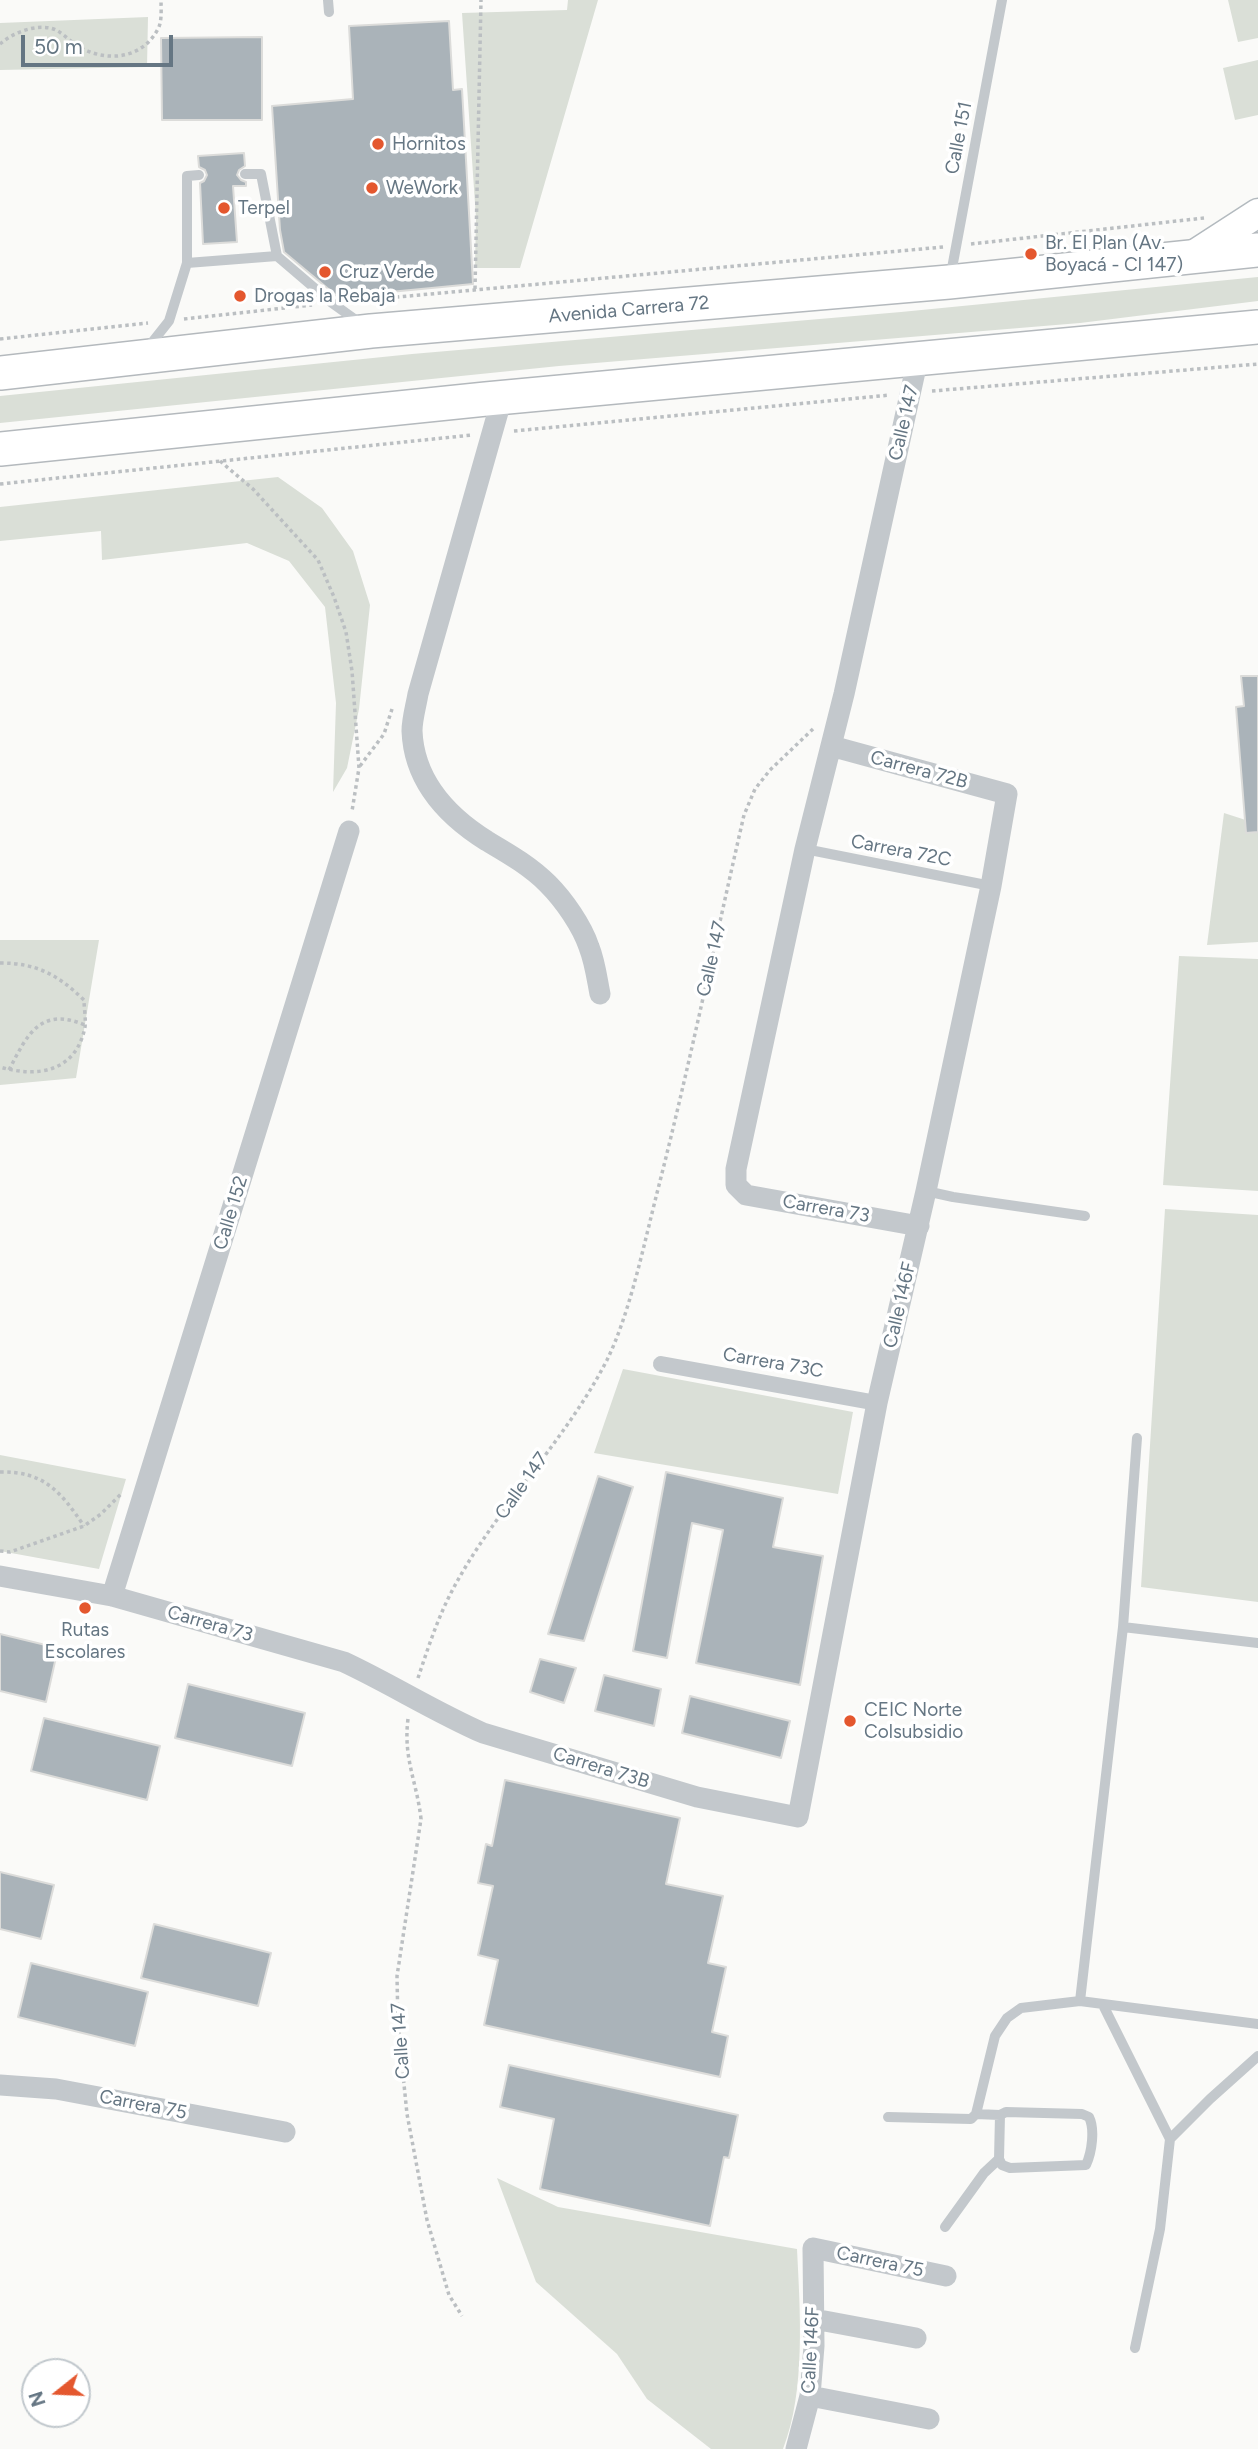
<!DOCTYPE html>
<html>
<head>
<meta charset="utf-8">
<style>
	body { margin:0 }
	#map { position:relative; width:1258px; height:2449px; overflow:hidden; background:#fafaf8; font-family:Figtree,sans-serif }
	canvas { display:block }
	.north { position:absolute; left:21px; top:2358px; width:70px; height:70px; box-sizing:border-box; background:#fff; border:2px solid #c1c8cd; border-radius:50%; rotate:252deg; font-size:19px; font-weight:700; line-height:28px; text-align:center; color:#657683 }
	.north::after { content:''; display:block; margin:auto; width:24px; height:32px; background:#e4572e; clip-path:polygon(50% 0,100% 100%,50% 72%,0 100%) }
	.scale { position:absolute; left:21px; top:35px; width:152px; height:32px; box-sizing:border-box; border:4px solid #657683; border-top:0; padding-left:9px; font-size:21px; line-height:24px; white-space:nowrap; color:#657683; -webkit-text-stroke:5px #fff; paint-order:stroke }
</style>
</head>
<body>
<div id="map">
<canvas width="1258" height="2449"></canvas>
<div class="north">N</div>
<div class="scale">50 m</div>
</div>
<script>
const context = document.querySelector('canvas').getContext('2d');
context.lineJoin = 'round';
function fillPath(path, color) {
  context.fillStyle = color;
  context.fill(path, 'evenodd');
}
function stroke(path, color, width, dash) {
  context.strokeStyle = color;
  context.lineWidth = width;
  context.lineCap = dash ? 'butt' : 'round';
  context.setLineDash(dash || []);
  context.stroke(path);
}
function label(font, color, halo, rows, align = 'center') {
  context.font = font + ' Figtree,sans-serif';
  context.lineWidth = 7;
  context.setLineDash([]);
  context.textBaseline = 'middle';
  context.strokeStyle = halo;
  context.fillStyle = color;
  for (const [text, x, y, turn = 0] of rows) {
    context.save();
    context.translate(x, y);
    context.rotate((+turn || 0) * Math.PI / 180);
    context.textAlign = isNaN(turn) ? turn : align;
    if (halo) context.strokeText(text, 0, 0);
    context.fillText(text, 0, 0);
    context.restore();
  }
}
const green = new Path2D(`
	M568 0H598L520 268H475L476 218 462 13 567 10Z
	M1228 0H1258V38L1238 42Z
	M148 17 147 67 0 70V23Z
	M1258 60V115L1235 120 1223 68Z
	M1258 277V301L1080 323 559 366 0 423V396L412 354 901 312Z
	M278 477 322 508 353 551 370 605 359 709 347 768 333 792 336 703 325 607 289 561 247 543 102 560 101 531 0 541V507Z
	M1224 813 1258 824V942L1207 945Z
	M0 940H99L76 1078 0 1085Z
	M1179 956 1258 959V1191L1163 1185Z
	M1165 1209 1258 1215V1602L1141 1587Z
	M623 1369 853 1412 838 1494 594 1453Z
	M0 1455 126 1479 99 1569 0 1551Z
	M497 2178 558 2207 797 2249C800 2310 806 2391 783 2449H711L647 2399 617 2354 536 2282Z`);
const building = new Path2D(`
	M449 21 453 90 462 89 473 284 338 297 284 252 280 230 272 106 353 99 349 26Z
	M262 37V120H162L161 38Z
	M244 153 245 166 239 170 237 175 241 180 246 182V186H233L237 242 203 244 200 183 204 181 207 175 205 170 199 167 198 156Z
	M1241 676H1258V832L1246 833 1236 707 1244 706Z
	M666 1472 783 1498 773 1547 823 1556 800 1685 696 1663 723 1530 692 1523 667 1658 633 1651Z
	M598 1476 633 1487 584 1641 548 1634Z
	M0 1634 58 1648 46 1702 0 1691Z
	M540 1659 576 1668 564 1703 530 1692Z
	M604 1675 661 1689 654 1726 595 1711Z
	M188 1684 305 1713 292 1766 175 1738Z
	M690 1696 790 1721 781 1758 682 1733Z
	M44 1718 160 1746 147 1800 31 1771Z
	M505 1780 680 1818 666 1884 723 1896 708 1963 726 1967 712 2032 728 2036 720 2077 484 2025 498 1960 478 1955 493 1886 478 1883 486 1844 492 1846Z
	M0 1872 54 1885 41 1939 0 1929Z
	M154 1924 271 1953 258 2006 141 1978Z
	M31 1963 148 1992 135 2046 18 2017Z
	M509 2065 738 2115 729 2158 724 2157 710 2226 540 2189 554 2119 500 2107Z`);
const path = new Path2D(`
	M0 44C13 33 32 25 50 28 61 30 71 43 81 48 110 63 144 58 159 27 162 19 161 8 161 0
	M971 244 1204 218
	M475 289 481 0
	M354 301 943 247
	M184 319 312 305
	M0 339 148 323
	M932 391 1258 364
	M514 431 890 395
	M220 461 253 489 318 560 334 597 346 632 352 671 359 768 352 811
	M0 484 472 435
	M360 766 384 734 392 709
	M0 963C37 963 58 975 84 1000 84 1008 86 1018 85 1027 76 1072 38 1078 0 1067
	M9 1070C27 1035 40 1006 85 1025
	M0 1472C44 1471 61 1492 84 1526
	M0 1551 10 1552 84 1526 101 1514 121 1494
	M418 1678C428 1648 438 1617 453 1589 496 1508 565 1442 607 1360 630 1313 644 1244 657 1193 689 1068 715 941 744 815L755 789 770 770 813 729
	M408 1719C403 1759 417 1782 421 1819L397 1976 398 2025 407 2114 427 2220 449 2295 462 2316`);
const service = new Path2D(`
	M328 0 329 12
	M245 174H261L277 256
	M187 263V176L199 175
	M950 279 1002 0
	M146 350 169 321 187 263 277 256 332 303 360 323
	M805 849 991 886
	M926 1191 953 1197 1085 1216
	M1123 1627 1258 1643
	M1080 2001 1123 1627 1137 1438
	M1103 2005 1170 2139 1160 2229 1135 2348
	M976 2114 1000 2115 1006 2112 1082 2114 1089 2117C1095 2129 1092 2152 1086 2165L1010 2168 1002 2165 999 2159 1000 2115
	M888 2117 971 2119 976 2114 995 2036 1007 2018 1021 2008 1080 2001 1258 2024
	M1170 2139 1210 2099 1258 2056
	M945 2227 984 2173 999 2159`);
const pedestrian = new Path2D(`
	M661 1364 877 1403`);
const minor = new Path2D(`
	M918 358 844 694 805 849 736 1169V1185L746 1195 919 1226
	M502 398 418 694C416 706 412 719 412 731 414 781 447 816 487 841 509 854 530 866 548 884 564 900 582 926 589 947 595 962 597 979 600 994
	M0 1576 112 1596 344 1662C391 1684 435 1712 483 1733L697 1797 798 1817 877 1403 926 1191 991 886 1007 794 831 746
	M112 1596 349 831
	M0 2085 56 2089 285 2132
	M814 2319 916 2338
	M810 2396 929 2419
	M796 2449 810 2396 814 2346 813 2248 946 2276`);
const secondary = new Path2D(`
	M1190 257 1258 213`);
const trunk = new Path2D(`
	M0 373 371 331 949 282 1258 250
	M0 449 486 399 1258 327`);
const markers = [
	[378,144,7,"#e4572e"],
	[372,188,7,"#e4572e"],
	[224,208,7,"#e4572e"],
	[1031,254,7,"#e4572e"],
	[325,272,7,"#e4572e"],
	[240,296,7,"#e4572e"],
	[85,1608,7,"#e4572e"],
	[850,1721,7,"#e4572e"]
];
const streetNames = [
	["Calle 151",959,138,-79],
	["Avenida Carrera 72",629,310,-5],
	["Calle 147",904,423,-77],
	["Carrera 72B",919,770,15],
	["Carrera 72C",901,851,11],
	["Calle 147",712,959,-77],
	["Carrera 73",826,1209,10],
	["Calle 152",231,1213,-73],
	["Calle 146F",900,1305,-77],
	["Carrera 73C",773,1363,10],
	["Calle 147",522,1486,-55],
	["Carrera 73",210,1624,16],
	["Carrera 73B",601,1768,17],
	["Calle 147",401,2041,-94],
	["Carrera 75",143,2105,11],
	["Carrera 75",880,2262,12],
	["Calle 146F",811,2350,-87]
];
const poiNames = [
	["Hornitos",392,144],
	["WeWork",386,188],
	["Terpel",238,208],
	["Br. El Plan (Av.",1045,243],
	["Boyacá - Cl 147)",1045,265],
	["Cruz Verde",339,272],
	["Drogas la Rebaja",254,296],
	["Rutas",85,1630,"center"],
	["Escolares",85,1652,"center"],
	["CEIC Norte",864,1710],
	["Colsubsidio",864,1732]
];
fillPath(green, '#dadfd7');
fillPath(building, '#aab3b9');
stroke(building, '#dcdcda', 2);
stroke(secondary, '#b3babf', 31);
stroke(trunk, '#b4b9bd', 36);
stroke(path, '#bbbfc2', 3.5, [3.5, 3.5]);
stroke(service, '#c3c8cc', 10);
stroke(pedestrian, '#c3c8cc', 16);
stroke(minor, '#c3c8cc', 21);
stroke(secondary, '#fff', 28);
stroke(trunk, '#fff', 33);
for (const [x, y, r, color] of markers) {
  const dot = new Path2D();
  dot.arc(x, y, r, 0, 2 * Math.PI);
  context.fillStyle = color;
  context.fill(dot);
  stroke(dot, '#fff', 2.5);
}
label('19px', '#657683', '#fff', streetNames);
label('19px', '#657683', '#fff', poiNames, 'left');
</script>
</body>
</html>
